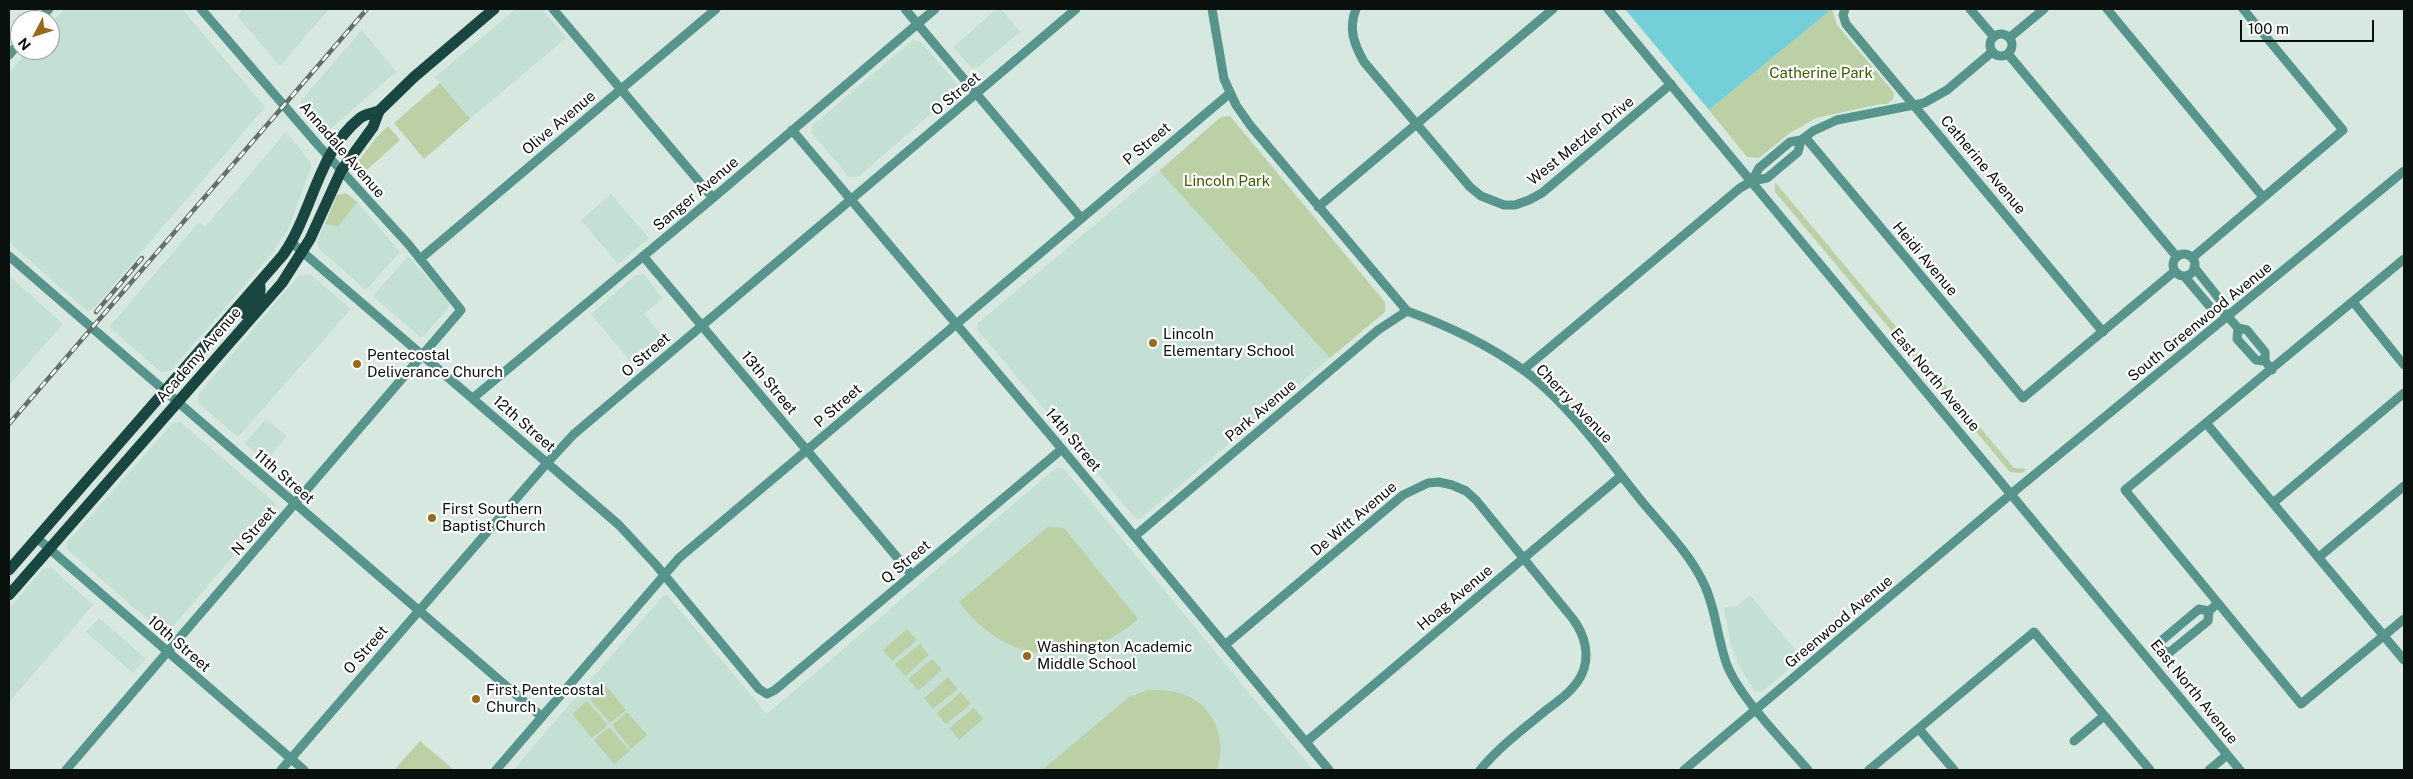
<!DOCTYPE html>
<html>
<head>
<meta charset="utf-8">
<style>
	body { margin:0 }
	#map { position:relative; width:2413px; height:779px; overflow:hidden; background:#d6e8e0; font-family:"Public Sans",sans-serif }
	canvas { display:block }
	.frame { position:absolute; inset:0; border:10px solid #09100d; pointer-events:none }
	.north { position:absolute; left:10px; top:10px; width:50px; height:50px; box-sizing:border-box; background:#fff; border:1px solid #9d9f9e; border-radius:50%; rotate:230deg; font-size:14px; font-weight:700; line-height:20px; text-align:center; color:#09100d }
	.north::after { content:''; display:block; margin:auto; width:18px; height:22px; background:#99691b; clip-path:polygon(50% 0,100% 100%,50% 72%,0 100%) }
	.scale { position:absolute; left:2240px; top:20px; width:134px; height:22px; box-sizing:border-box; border:2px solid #09100d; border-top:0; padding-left:6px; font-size:15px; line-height:18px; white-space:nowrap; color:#09100d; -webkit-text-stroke:4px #fff; paint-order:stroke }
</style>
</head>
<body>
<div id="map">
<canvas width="2413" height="779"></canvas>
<div class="frame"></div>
<div class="north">N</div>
<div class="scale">100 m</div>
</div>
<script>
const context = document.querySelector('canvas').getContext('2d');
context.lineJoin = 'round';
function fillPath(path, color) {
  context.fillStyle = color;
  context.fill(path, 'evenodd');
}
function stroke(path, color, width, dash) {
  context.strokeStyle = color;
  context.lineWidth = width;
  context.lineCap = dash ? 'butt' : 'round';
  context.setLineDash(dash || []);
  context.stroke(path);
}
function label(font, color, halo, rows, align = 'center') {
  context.font = font + ' "Public Sans",sans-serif';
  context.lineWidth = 4.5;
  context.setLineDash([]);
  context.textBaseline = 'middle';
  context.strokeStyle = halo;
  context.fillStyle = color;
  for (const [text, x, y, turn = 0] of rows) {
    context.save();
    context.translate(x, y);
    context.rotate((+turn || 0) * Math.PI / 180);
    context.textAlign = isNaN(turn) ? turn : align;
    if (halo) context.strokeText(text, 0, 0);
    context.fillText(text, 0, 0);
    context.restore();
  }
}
const built = new Path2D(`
	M64 9H182L265 107 93 309 87 311 9 242V73L29 50H50V25Z
	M242 9H329L280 66 238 17Z
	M516 9H542L566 38 470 119 435 77Z
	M997 9H1001L1020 32 977 68H972L953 47Z
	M362 30 396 72 330 129H322L300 102Z
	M913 40 920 41 958 85 957 91 858 177H849L812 133V126Z
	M286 132 310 161 311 167 288 229 273 252 170 371 161 372 109 327 199 222 205 227Z
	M1159 171 1330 358 1140 519H1136L977 329 978 323Z
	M611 194 649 238 618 264 581 220Z
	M357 202 400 252 366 290 319 249 317 241 325 224 338 227Z
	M408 256 449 302V307L423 337H420L373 296Z
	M310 274 351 309 238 437 198 403V395L299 275Z
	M643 274 663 298 644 314 666 340 634 366 591 314 636 275Z
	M9 276 63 324 9 385Z
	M266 419 287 436 266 461 245 444Z
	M180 422 275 503V508L168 632 163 633 68 550 66 544 173 423Z
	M1056 468 1064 469 1313 770H513L664 595 668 596 767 714Z
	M51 567 93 605 9 702V609L43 569Z
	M1750 595 1802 658 1763 691 1755 692 1738 664 1731 646 1724 607 1737 606Z
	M99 618 146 659 133 673 86 632Z`);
const green = new Path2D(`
	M1832 9 1837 25 1891 89 1894 93 1893 99 1887 104H1880L1816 118 1790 133 1759 158 1747 157 1709 110Z
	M440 83 470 119 424 159 394 123Z
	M1230 116 1385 302V312L1330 358 1159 171 1221 117Z
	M388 126 400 140 359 177 355 172V166L376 138Z
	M1775 182 2014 468 2027 469 2022 473 2010 472 1775 192Z
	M346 193 357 202 338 227 325 224 337 195Z
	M1048 527 1064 528 1138 619C1079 670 1007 666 959 602Z
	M907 629 917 640 892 661 883 650Z
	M920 644 929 655 905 676 895 664Z
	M932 659 942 670 918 691 908 679Z
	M948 677 958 689 933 709 924 698Z
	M606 686 626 710 610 723 590 699Z
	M1149 690C1158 690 1170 690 1179 693 1213 701 1228 740 1217 770H1042L1129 697Z
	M961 692 971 704 946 724 937 713Z
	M587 701 608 725 592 738 572 714Z
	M974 708 983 719 959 740 949 728Z
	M627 712 647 735 631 749 612 725Z
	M609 727 630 751 614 764 594 740Z
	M420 741 454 770H394Z`);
const water = new Path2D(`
	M1625 9H1832L1709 110Z`);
const minor = new Path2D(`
	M553 9 713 198
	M905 9 1081 218
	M1212 9 1224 79 1236 105 1250 125 1407 311C1446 325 1488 345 1522 369 1567 401 1609 461 1644 504 1664 528 1689 553 1703 582 1716 608 1717 638 1727 665 1740 698 1784 742 1808 770
	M1356 9C1348 29 1354 44 1364 62L1470 187 1481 196 1504 205H1515L1529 200 1542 193 1671 84
	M1608 9 2240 770
	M1845 9 1843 15 1846 24 2103 332
	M1970 9 1994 37
	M2107 9 2263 197
	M39 20 49 9
	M1990 45a11 11 0 1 1 22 0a11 11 0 1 1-22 0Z
	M2009 38 2044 9
	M2008 54 2177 257
	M9 55 20 42
	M792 130 1062 449 1329 770
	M1805 137 2023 398 2175 271
	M1752 181 1759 168 1790 142 1801 140 1813 131 1837 120 1924 103 1947 90 1992 52
	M1318 207 1553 9
	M291 242 619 525 656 565 759 689 767 694 775 690 1062 449
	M2173 265a11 11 0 1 1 22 0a11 11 0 1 1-22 0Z
	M9 256 542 717
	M643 256 912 575
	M2192 258 2343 130 2243 9
	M420 259 716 9
	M2404 259 2125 490 2301 704 2404 619
	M2194 267 2221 301 2222 310 2238 328 2247 330 2265 352V361L2272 370
	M2184 276 2212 309 2222 310
	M2354 303 2404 365
	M2238 328 2237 339 2256 360 2265 361
	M1523 370 1740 188 1752 181 1767 178 1798 152 1801 140
	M473 398 713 198 935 9
	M2206 423 2404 660
	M2273 503 2404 393
	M1135 536 1378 330 1407 311
	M37 538 304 770
	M2319 557 2404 486
	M1225 645 1403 495 1428 483 1439 482 1452 485 1466 491 1476 500 1573 619C1585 635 1591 657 1581 676 1573 691 1558 701 1545 711 1522 730 1499 747 1480 770
	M2161 651 2170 652 2208 621 2209 611 2218 603
	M2161 651V641L2199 609 2209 611
	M1919 729 1954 770
	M2074 741 2104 716
	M1306 742 1621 476
	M66 770 461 310 409 245 318 145 201 9
	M281 770 547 463 574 434 1076 9
	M496 770 679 558 1229 94
	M1684 770 2011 494 2404 171
	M1869 770 2034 632 2150 770
	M2209 770 2227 755`);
const major = new Path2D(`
	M245 314C252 305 264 295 259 283
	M9 570 283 255C313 212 317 153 360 118 365 114 373 113 379 111
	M9 595 282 283 310 239 341 171 373 127 379 111 414 77 494 9`);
const rail = new Path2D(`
	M96 312 142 258
	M9 424 367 9`);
const markers = [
	[1153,343,5,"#99691b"],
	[357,364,5,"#99691b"],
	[432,518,5,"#99691b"],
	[1027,656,5,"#99691b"],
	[476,699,5,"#99691b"]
];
const parkNames = [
	["Catherine Park",1821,73],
	["Lincoln Park",1227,181]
];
const streetNames = [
	["O Street",956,94,-40],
	["Olive Avenue",559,123,-40],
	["West Metzler Drive",1581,141,-39],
	["P Street",1147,144,-40],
	["Annadale Avenue",342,150,49],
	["Catherine Avenue",1983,165,50],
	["Sanger Avenue",696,194,-40],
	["Heidi Avenue",1925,259,50],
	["South Greenwood Avenue",2200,322,-39],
	["Academy Avenue",199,355,-49],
	["O Street",646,355,-41],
	["East North Avenue",1935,380,50],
	["13th Street",769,383,50],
	["Cherry Avenue",1574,404,46],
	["P Street",838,406,-41],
	["Park Avenue",1261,411,-40],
	["12th Street",524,424,41],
	["14th Street",1073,440,50],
	["11th Street",284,477,41],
	["De Witt Avenue",1354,519,-40],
	["N Street",254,531,-49],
	["Q Street",906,562,-40],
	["Hoag Avenue",1455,598,-40],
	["Greenwood Avenue",1839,622,-40],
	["10th Street",179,644,41],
	["O Street",366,650,-49],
	["East North Avenue",2194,692,51]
];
const poiNames = [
	["Lincoln",1163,334],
	["Elementary School",1163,351],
	["Pentecostal",367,355],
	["Deliverance Church",367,372],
	["First Southern",442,509],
	["Baptist Church",442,526],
	["Washington Academic",1037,647],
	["Middle School",1037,664],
	["First Pentecostal",486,690],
	["Church",486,707]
];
fillPath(built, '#c4dfd3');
fillPath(green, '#bbd1a5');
fillPath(water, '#75cfd8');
stroke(minor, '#56948c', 9);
stroke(major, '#194641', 11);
stroke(rail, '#636f6a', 4.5);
stroke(rail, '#fff', 2.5, [8]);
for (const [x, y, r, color] of markers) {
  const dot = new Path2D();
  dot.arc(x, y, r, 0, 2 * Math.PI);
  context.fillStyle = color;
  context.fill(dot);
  stroke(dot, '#fff', 2);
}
label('15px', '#3b5c00', '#fff', parkNames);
label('15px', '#09100d', '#fff', streetNames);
label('15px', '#09100d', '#fff', poiNames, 'left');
</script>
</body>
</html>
